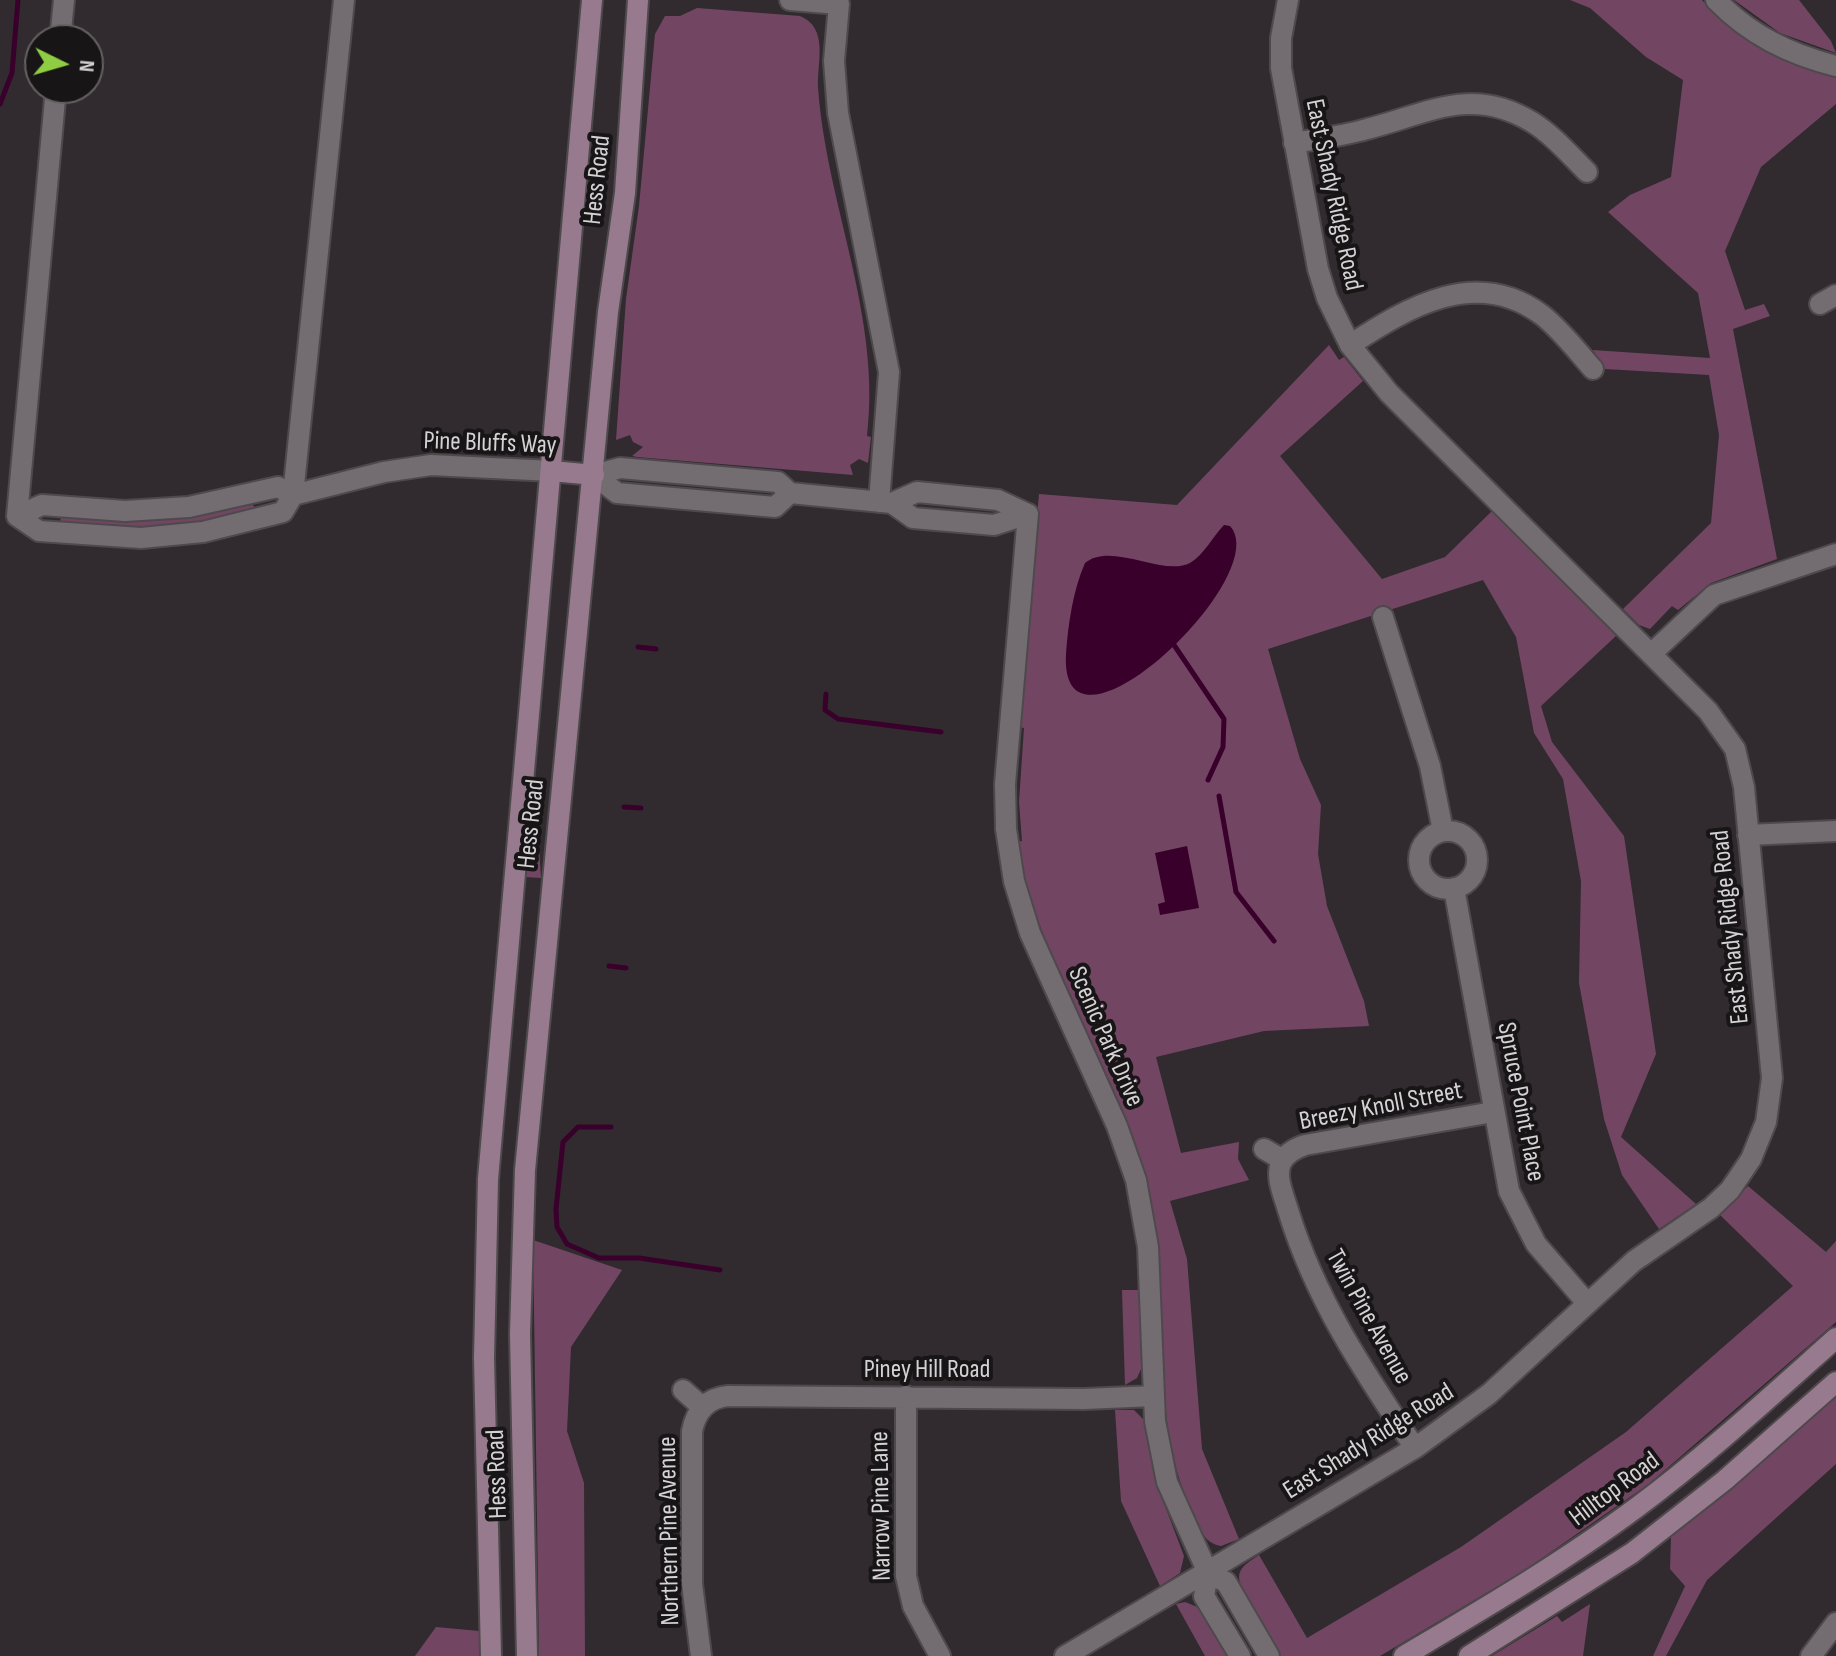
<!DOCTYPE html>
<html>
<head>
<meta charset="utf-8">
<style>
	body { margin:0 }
	#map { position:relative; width:1836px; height:1656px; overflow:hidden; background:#312b2f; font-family:"Sofia Sans Condensed",sans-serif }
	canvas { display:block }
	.north { position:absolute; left:24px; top:24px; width:80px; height:80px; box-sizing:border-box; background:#171516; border:2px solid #636062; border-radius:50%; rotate:95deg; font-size:22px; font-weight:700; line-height:32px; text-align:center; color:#d5d1d4 }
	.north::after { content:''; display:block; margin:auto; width:28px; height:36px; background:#8fcd42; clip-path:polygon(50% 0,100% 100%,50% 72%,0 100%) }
</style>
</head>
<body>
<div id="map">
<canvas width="1836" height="1656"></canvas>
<div class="north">N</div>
</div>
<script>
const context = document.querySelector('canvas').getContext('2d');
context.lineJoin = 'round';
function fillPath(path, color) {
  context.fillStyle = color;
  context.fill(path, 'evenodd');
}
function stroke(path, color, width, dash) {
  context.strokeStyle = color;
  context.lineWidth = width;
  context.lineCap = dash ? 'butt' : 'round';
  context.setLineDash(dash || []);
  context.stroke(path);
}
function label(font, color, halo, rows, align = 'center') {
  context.font = font + ' "Sofia Sans Condensed",sans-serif';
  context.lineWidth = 8;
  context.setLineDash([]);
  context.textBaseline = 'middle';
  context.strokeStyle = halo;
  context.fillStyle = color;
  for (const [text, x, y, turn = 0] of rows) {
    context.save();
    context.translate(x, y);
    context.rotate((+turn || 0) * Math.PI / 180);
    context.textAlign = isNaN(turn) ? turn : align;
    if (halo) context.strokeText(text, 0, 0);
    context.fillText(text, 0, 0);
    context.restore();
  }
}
const green = new Path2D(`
	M1570 0H1702C1739 41 1783 64 1836 77V104L1761 167 1725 251 1745 310 1764 304 1770 316 1733 329 1777 559 1711 583 1678 610 1672 606 1650 629 1639 625 1623 609 1711 523 1719 435 1709 375 1605 369 1593 350 1710 358 1698 293 1608 212 1630 195 1671 177 1683 80 1646 57 1590 8Z
	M1734 0H1799L1831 41 1836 53 1780 33Z
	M697 8 800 16C829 28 817 62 818 87 826 204 882 317 867 436L871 437 868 463 859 459 850 465 853 475 637 457 632 456 643 447 633 442 630 435 616 440 626 299 639 206 655 34 665 16H680Z
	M1329 345 1339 360 1344 357 1363 381 1280 456 1382 579 1445 557 1492 511 1617 635 1541 706 1552 742 1624 836 1656 1054 1621 1137 1696 1204 1659 1229 1622 1175 1604 1119 1579 983 1581 881 1563 779 1534 733 1516 637 1483 580 1268 649 1300 759 1321 805 1318 854 1327 906 1364 1001 1369 1026 1264 1031 1156 1057 1181 1153 1239 1142 1238 1159 1249 1180 1170 1201 1187 1259 1202 1449 1239 1539 1221 1546C1204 1543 1201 1530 1194 1516 1152 1429 1167 1335 1157 1242 1143 1098 1041 983 1017 842L1022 841 1019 802 1024 728 1019 727 1039 494 1177 505Z
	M253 505 256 510 219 520 152 529 60 524 61 515 157 518Z
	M529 831H538L541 878 525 877Z
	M1748 1186 1826 1252 1836 1241V1322L1650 1483 1525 1570 1380 1656H1280C1270 1640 1233 1588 1240 1572 1243 1564 1252 1560 1259 1555L1307 1638 1461 1547 1626 1432 1793 1286 1720 1215Z
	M533 1240 622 1270 571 1347 567 1431 584 1483 585 1656H539Z
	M1122 1290H1139L1142 1367 1137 1378 1125 1385Z
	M1836 1397V1464L1707 1580 1666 1656H1653L1685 1586 1670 1569 1671 1537Z
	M1115 1410H1134L1144 1420 1159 1490 1184 1556 1180 1573 1160 1586 1121 1501Z
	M1185 1602 1200 1608 1229 1656H1205L1176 1604Z
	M1590 1604 1583 1656H1492L1557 1616 1562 1622Z
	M436 1627 479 1631V1656H415Z`);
const water = new Path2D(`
	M1224 525 1230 526C1276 576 1059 781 1066 654 1068 625 1073 590 1085 563 1111 541 1163 577 1190 563 1204 555 1213 536 1224 525Z
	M1187 846 1199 908 1160 915 1158 904 1165 902 1155 853Z`);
const stream = new Path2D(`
	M0 104 12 73 18 0
	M1172 642 1224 719 1223 747 1208 780
	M638 647 656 649
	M826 694 825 710 838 719 941 732
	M1219 796 1236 892 1274 941
	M624 807 641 808
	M609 966 626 968
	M611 1127H578L563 1142 556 1209 557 1227 567 1244 599 1258H639L720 1270`);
const street = new Path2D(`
	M790 0 839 4 834 61 838 113 889 372 879 502
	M1716 0C1750 35 1789 54 1836 66
	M60 40 64 0
	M1294 143C1318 139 1343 136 1367 129 1427 114 1471 85 1532 122 1553 135 1570 155 1587 172
	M1820 304 1836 295
	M1350 345C1408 307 1476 266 1542 315 1561 330 1577 351 1593 369
	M594 475 620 468 778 482 790 493 892 503 917 492 998 500 1028 514
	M594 475 617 493 775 507 790 493
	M892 503 913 518 994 525 1028 514
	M1028 514 1005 784 1006 829 1014 881 1030 933 1117 1126 1136 1180 1148 1247 1155 1421 1167 1482 1208 1573 1226 1582 1269 1656
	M17 516 39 531 141 538 203 532 283 512 293 495 344 0
	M17 516 42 505 125 511 189 507 278 487 293 495 384 472 431 465 552 471
	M17 516 56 88
	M1383 617 1430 766 1443 831
	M1651 654 1714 595 1836 554
	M1419 860a29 29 0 1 1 58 0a29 29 0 1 1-58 0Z
	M1748 835 1836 831
	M1454 888 1509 1191 1536 1244 1587 1303
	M1264 1149 1283 1160
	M683 1390 702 1407
	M906 1396V1576L913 1606 940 1656
	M1415 1448C1364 1372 1315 1299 1288 1210 1284 1196 1275 1177 1281 1163 1286 1153 1296 1148 1305 1145L1493 1112
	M1208 1573 1204 1596 1240 1656
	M701 1656 692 1584V1431C696 1411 707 1398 728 1396L1084 1399 1154 1396
	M1065 1656 1415 1448 1489 1394 1634 1261 1711 1208 1730 1190 1751 1159 1766 1122 1772 1078 1744 787 1735 749 1708 711 1389 393 1350 345 1327 298 1318 269 1281 68V38L1288 0
	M1811 1656 1836 1623`);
const secondary = new Path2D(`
	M552 471 594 475
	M491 1656 484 1358 488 1179 592 0
	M527 1656 520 1334 525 1170 608 312 625 193 638 0
	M1404 1656C1483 1609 1562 1563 1636 1508 1706 1456 1771 1396 1836 1338
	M1469 1656 1632 1553 1725 1480 1836 1382`);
const streetNames = [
	["Hess Road",598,180,-84],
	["East Shady Ridge Road",1333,195,78],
	["Pine Bluffs Way",490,444,2],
	["Hess Road",532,824,-84],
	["East Shady Ridge Road",1731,927,-96],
	["Scenic Park Drive",1105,1037,66],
	["Spruce Point Place",1520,1102,79],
	["Breezy Knoll Street",1381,1107,-11],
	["Twin Pine Avenue",1368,1317,61],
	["Piney Hill Road",927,1370],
	["East Shady Ridge Road",1369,1442,-32],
	["Hess Road",498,1474,-92],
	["Hilltop Road",1615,1490,-37],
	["Narrow Pine Lane",882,1506,-91],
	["Northern Pine Avenue",670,1531,-91]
];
fillPath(green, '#724663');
fillPath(water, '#39002b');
stroke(stream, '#39002b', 5);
stroke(street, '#4e494c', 24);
stroke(secondary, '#4e494c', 24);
stroke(street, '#736c70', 20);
stroke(secondary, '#977a8d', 20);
label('26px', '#d5d1d4', '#171516', streetNames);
</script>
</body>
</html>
